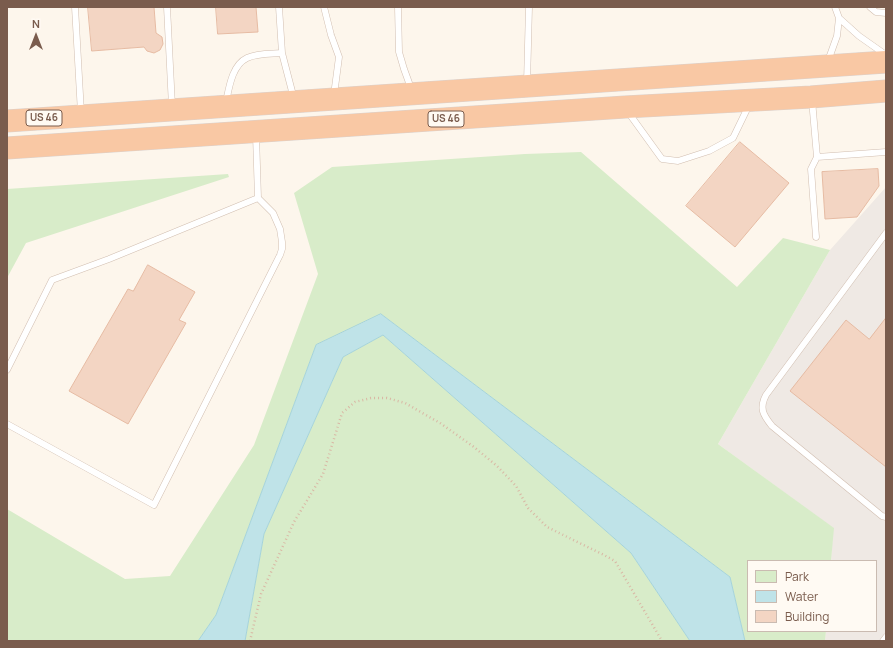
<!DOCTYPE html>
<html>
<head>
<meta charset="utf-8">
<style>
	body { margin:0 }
	#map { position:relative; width:893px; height:648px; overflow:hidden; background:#fdf6ec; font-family:Manrope,sans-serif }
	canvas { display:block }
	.frame { position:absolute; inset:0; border:8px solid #7a5c4d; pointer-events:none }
	.legend { position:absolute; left:747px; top:560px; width:130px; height:72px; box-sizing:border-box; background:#fffaf3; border:1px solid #cabbb1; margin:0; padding:5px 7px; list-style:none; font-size:12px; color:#7a5c4d }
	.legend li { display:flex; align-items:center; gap:8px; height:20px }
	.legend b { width:20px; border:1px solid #cabbb1 }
	.north { position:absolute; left:16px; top:16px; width:40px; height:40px; -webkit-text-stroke:3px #fffaf3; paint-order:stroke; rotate:0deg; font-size:11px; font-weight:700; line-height:16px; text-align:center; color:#7a5c4d }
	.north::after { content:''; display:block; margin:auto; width:14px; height:18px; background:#7a5c4d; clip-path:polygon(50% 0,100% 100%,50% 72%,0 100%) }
</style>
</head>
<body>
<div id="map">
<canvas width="893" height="648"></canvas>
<div class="frame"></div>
<ul class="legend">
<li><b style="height:11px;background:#d8ecc9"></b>Park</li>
<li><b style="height:11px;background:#bfe3e8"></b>Water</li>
<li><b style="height:11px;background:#f3d5c3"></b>Building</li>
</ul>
<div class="north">N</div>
</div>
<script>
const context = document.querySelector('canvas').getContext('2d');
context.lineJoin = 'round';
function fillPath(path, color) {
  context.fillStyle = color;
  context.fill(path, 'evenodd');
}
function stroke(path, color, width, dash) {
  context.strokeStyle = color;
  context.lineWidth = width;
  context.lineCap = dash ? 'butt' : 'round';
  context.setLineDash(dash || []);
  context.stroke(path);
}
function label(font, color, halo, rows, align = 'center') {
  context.font = font + ' Manrope,sans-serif';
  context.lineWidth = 3;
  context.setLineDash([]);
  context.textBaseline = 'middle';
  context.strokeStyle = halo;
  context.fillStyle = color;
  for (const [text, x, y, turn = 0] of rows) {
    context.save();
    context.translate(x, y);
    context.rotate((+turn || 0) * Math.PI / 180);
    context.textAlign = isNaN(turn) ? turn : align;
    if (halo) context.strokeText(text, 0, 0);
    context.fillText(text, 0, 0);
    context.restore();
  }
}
const industrial = new Path2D(`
	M886 187V641H825L826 631H876V561H831L833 528 718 444 830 250Z`);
const green = new Path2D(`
	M581 152 737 287 783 238 830 250 718 444 834 528 831 561H748V631H826L825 641H745L730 577 381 314 316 345 216 615 198 641H7V509L125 579 170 576 254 445 318 274 294 193 332 167 525 154Z
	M228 174 229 177 26 243 7 278V189Z
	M383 335 631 553 690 641H245L264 534 343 357Z`);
const water = new Path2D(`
	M381 314 730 577 745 641H690L631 553 383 335 343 357 264 534 245 641H198L216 615 316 345Z`);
const building = new Path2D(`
	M88 7H154L156 33 162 37 163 44 160 50 154 53 147 51 144 47 92 51Z
	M216 7H256L258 32 218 34Z
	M740 142 789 183 735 247 686 206Z
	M878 169 879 186 857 217 825 219 822 172Z
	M148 265 195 292 179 320 186 323 128 424 69 391 128 289 133 291Z
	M886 318V467L790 391 846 320 869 339Z`);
const path = new Path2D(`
	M250 641 261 594 294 522 323 474 342 413 355 402 371 398H387L405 403 440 423 474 447 497 466 516 486 528 508 547 527 604 555 615 561 662 641`);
const service = new Path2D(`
	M75 7 81 113
	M167 7 172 106
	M279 7 282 53 294 99
	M324 7 331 35 339 57 334 95
	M398 7 399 52 404 69 412 91
	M870 7 876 12 886 13
	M839 18 859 36 886 55
	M828 61 837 36 839 18 835 7
	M527 83 529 7
	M812 100 817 157 886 152
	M226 102C229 88 232 65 247 58 258 53 271 54 282 53
	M628 112 662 159 678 161 709 151 733 138 749 105
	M886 233 766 395C759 408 763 415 772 426L882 516 886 517
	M816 237 811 169 817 157
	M7 370 52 280 109 259 258 198 256 135
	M7 424 154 505 280 255 282 249V242L280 229 273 213 258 198
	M883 641 886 637`);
const trunk = new Path2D(`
	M7 121 886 62
	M7 148 625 107 811 97 886 91`);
const shields = [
	[44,118,36],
	[446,119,36]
];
const shieldNames = [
	["US 46",44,118],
	["US 46",446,119]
];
fillPath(industrial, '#efe9e4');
fillPath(green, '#d8ecc9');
fillPath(water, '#bfe3e8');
stroke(water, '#a5d3da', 1);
fillPath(building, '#f3d5c3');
stroke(building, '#e6bba3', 1);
stroke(service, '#d1beb0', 7);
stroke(trunk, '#dad1cd', 23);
stroke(path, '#d9b8a5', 2.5, [1, 3]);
stroke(service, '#fff', 6);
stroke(trunk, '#f9c8a4', 22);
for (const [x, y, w] of shields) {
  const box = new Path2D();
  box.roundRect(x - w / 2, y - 8, w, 16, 3);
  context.fillStyle = '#fffaf3';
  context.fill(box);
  stroke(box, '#7a5c4d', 1);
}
label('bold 10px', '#7a5c4d', null, shieldNames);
</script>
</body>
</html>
